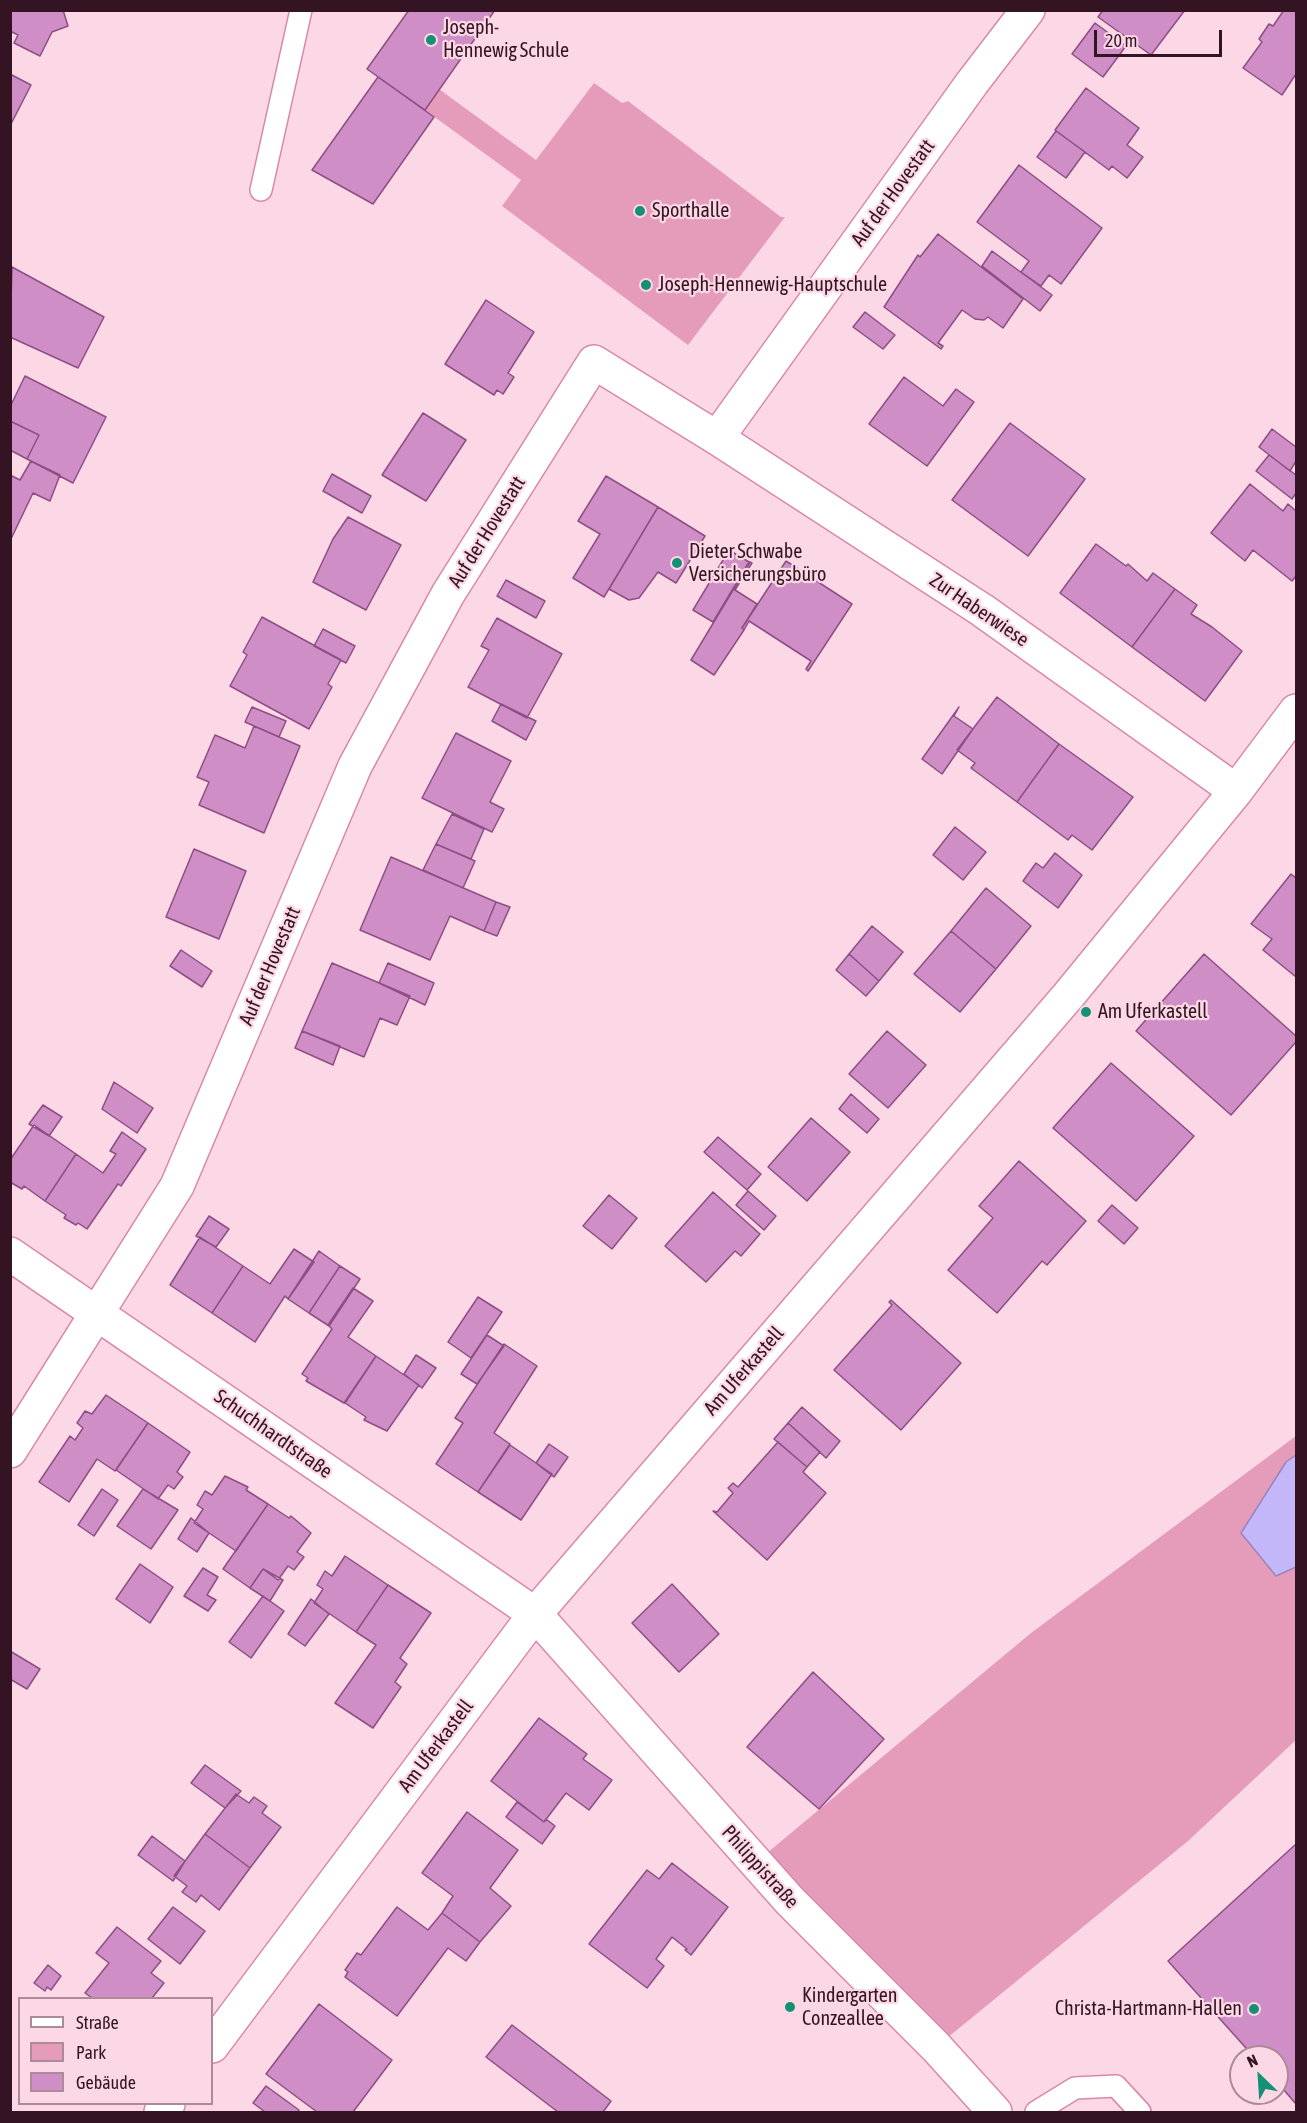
<!DOCTYPE html>
<html>
<head>
<meta charset="utf-8">
<style>
	body { margin:0 }
	#map { position:relative; width:1307px; height:2123px; overflow:hidden; background:#fcd8e6; font-family:"Asap Condensed",sans-serif }
	canvas { display:block }
	.frame { position:absolute; inset:0; border:12px solid #341423; pointer-events:none }
	.legend { position:absolute; left:18px; top:1997px; width:195px; height:108px; box-sizing:border-box; background:#fcd8e6; border:2px solid #ac8a98; margin:0; padding:8px 10px; list-style:none; font-size:18px; color:#341423 }
	.legend li { display:flex; align-items:center; gap:12px; height:30px }
	.legend b { width:30px; border:2px solid #ac8a98 }
	.north { position:absolute; left:1229px; top:2045px; width:60px; height:60px; box-sizing:border-box; background:#fcd8e6; border:2px solid #ac8a98; border-radius:50%; rotate:335deg; font-size:16px; font-weight:700; line-height:24px; text-align:center; color:#341423 }
	.north::after { content:''; display:block; margin:auto; width:21px; height:27px; background:#169074; clip-path:polygon(50% 0,100% 100%,50% 72%,0 100%) }
	.scale { position:absolute; left:1094px; top:30px; width:128px; height:27px; box-sizing:border-box; border:3px solid #341423; border-top:0; padding-left:8px; font-size:18px; line-height:21px; white-space:nowrap; color:#341423; -webkit-text-stroke:4px #fcd8e6; paint-order:stroke }
</style>
</head>
<body>
<div id="map">
<canvas width="1307" height="2123"></canvas>
<div class="frame"></div>
<ul class="legend">
<li><b style="height:8px;background:#fff"></b>Straße</li>
<li><b style="height:16px;background:#e59cbb"></b>Park</li>
<li><b style="height:16px;background:#d08ec6"></b>Gebäude</li>
</ul>
<div class="north">N</div>
<div class="scale">20 m</div>
</div>
<script>
const context = document.querySelector('canvas').getContext('2d');
context.lineJoin = 'round';
function fillPath(path, color) {
  context.fillStyle = color;
  context.fill(path, 'evenodd');
}
function stroke(path, color, width, dash) {
  context.strokeStyle = color;
  context.lineWidth = width;
  context.lineCap = dash ? 'butt' : 'round';
  context.setLineDash(dash || []);
  context.stroke(path);
}
function label(font, color, halo, rows, align = 'center') {
  context.font = font + ' "Asap Condensed",sans-serif';
  context.lineWidth = 4.5;
  context.setLineDash([]);
  context.textBaseline = 'middle';
  context.strokeStyle = halo;
  context.fillStyle = color;
  for (const [text, x, y, turn = 0] of rows) {
    context.save();
    context.translate(x, y);
    context.rotate((+turn || 0) * Math.PI / 180);
    context.textAlign = isNaN(turn) ? turn : align;
    if (halo) context.strokeText(text, 0, 0);
    context.fillText(text, 0, 0);
    context.restore();
  }
}
const green = new Path2D(`
	M594 83 622 103 628 101 781 217H785L688 345 502 206 521 180 425 110 439 89 536 160Z
	M1296 1436V1740L1188 1841 936 2047 755 1863 1031 1633Z`);
const water = new Path2D(`
	M1296 1455V1567L1276 1576 1241 1533 1286 1462Z`);
const building = new Path2D(`
	M10 10H63L68 26 52 32 40 56 14 43 18 35 10 31Z
	M409 10H495L425 110 367 69Z
	M1103 10H1185L1151 55 1098 17Z
	M1284 10H1296V74L1282 95 1243 68 1262 42 1259 39 1269 24 1273 26Z
	M1095 23 1126 46 1103 77 1072 54Z
	M10 74 31 85 10 126Z
	M378 77 434 117 373 204 312 170Z
	M1086 88 1139 128 1127 145 1143 157 1127 178 1112 166 1109 170 1055 130Z
	M1056 131 1085 152 1066 178 1037 157Z
	M1019 165 1102 228 1061 284 1049 275 1041 286 1021 272 1029 261 977 222Z
	M938 234 1023 299 1003 328 988 317 984 320 975 319 962 310 938 343 943 346 941 349 884 307 918 255 920 257Z
	M992 251 1052 295 1040 311 982 266Z
	M12 267 104 317 78 368 10 337Z
	M486 300 534 332 508 373 514 377 503 394 497 390 494 395 445 364Z
	M865 312 895 335 883 349 853 327Z
	M25 376 106 417 73 483 27 459 39 435 10 421V407Z
	M904 377 943 406 956 389 974 402 927 466 869 424Z
	M423 413 466 440 426 501 382 475Z
	M10 421 39 435 27 459 10 450Z
	M1010 423 1085 479 1028 556 952 500Z
	M1272 429 1296 447V461L1290 471 1259 447Z
	M1269 455 1296 475V493L1292 499 1256 471Z
	M31 461 60 475 50 501 33 493 10 541V475L20 480Z
	M332 474 371 496 362 513 323 491Z
	M606 476 658 507 604 597 573 578 600 534 578 521Z
	M1250 484 1283 511 1288 504 1296 511V576L1292 581 1253 550 1245 561 1211 533Z
	M658 507 705 536 676 583 658 572 639 598 629 600 609 589Z
	M348 517 401 545 366 610 313 582 333 539Z
	M1096 544 1126 566 1128 564 1147 581 1153 573 1175 589 1132 647 1060 593Z
	M729 550 749 562 713 622 693 610Z
	M786 561 852 604 808 671 806 669 811 661 749 621 744 630 742 628Z
	M750 562 752 563 735 590 757 604 742 628 744 630 714 675 691 660Z
	M506 580 545 601 536 618 497 596Z
	M1175 589 1197 605 1191 614 1212 627 1242 651 1205 701 1132 647Z
	M262 617 341 660 328 684 332 687 309 729 230 686 247 655 243 652Z
	M497 618 562 654 527 718 468 687 489 650 481 646Z
	M323 629 355 646 346 663 314 646Z
	M997 697 1059 744 1017 802 971 768 975 763 957 750Z
	M501 704 536 721 526 740 492 721Z
	M252 707 286 721 279 737 245 722Z
	M959 707 954 716 973 729 942 774 922 759Z
	M254 726 300 746 264 833 199 805 209 782 197 777 215 735 245 748Z
	M456 733 511 761 490 802 504 809 492 832 422 798Z
	M1059 744 1133 797 1092 850 1072 835 1068 840 1017 802Z
	M452 814 484 829 471 859 436 844Z
	M955 827 986 852 963 880 933 855Z
	M436 844 475 861 463 888 423 870Z
	M194 849 246 871 219 939 166 917Z
	M1055 853 1082 875 1058 908 1023 881 1036 863 1043 868Z
	M391 857 496 902 484 931 450 916 430 960 360 930Z
	M1291 874 1296 878V977L1263 950 1272 939 1251 924Z
	M986 888 1031 926 996 969 951 931Z
	M496 902 510 907 497 936 484 931Z
	M872 926 903 952 879 981 849 954Z
	M951 931 996 969 960 1012 914 974Z
	M181 950 212 971 202 987 170 966Z
	M849 954 879 981 866 996 836 970Z
	M1204 954 1296 1036V1042L1231 1115 1136 1031Z
	M332 963 410 996 397 1025 380 1018 364 1057 302 1031Z
	M388 963 434 983 425 1005 379 983Z
	M302 1031 340 1046 333 1065 295 1048Z
	M887 1031 926 1065 888 1108 849 1074Z
	M1111 1063 1194 1136 1136 1201 1053 1128Z
	M114 1082 153 1108 137 1133 102 1109Z
	M851 1094 879 1119 867 1133 839 1109Z
	M43 1105 62 1117 49 1136 29 1124Z
	M811 1118 850 1152 807 1201 768 1167Z
	M34 1125 76 1154 45 1201 24 1186 22 1189 10 1182V1160Z
	M122 1132 146 1149 121 1186 118 1184 87 1229 78 1223 76 1225 64 1218 66 1215 45 1201 76 1154 103 1173 116 1154 110 1151Z
	M718 1137 761 1174 747 1190 704 1152Z
	M1019 1161 1086 1221 1047 1265 1042 1261 997 1313 948 1270 993 1218 979 1206Z
	M748 1191 776 1216 764 1230 736 1205Z
	M713 1192 760 1234 741 1256 735 1251 706 1282 665 1246Z
	M609 1195 637 1218 612 1249 583 1226Z
	M1112 1205 1138 1228 1124 1244 1098 1221Z
	M209 1216 229 1229 216 1247 196 1236Z
	M200 1237 243 1266 212 1313 170 1285Z
	M294 1249 314 1262 288 1299 285 1296 255 1342 212 1313 243 1266 270 1284Z
	M319 1251 340 1266 309 1313 288 1299Z
	M340 1266 360 1279 329 1326 309 1313Z
	M353 1288 373 1301 348 1337 376 1356 344 1403 306 1381 308 1378 302 1374 332 1329 328 1325Z
	M478 1297 502 1312 471 1358 448 1342Z
	M891 1300 961 1363 901 1430 834 1370 892 1305 889 1302Z
	M487 1335 504 1346 477 1384 461 1374Z
	M504 1344 537 1366 494 1433 510 1444 478 1492 436 1464 463 1423 455 1418Z
	M416 1355 436 1368 422 1388 404 1374Z
	M376 1356 419 1385 387 1431 364 1420 366 1417 345 1403Z
	M106 1395 148 1423 115 1471 97 1459 69 1502 39 1482 70 1436 75 1440 83 1428 77 1423 85 1411 92 1414Z
	M802 1407 840 1441 826 1458 788 1423Z
	M148 1423 190 1452 177 1472 183 1477 174 1489 168 1485 158 1499 116 1470Z
	M788 1423 820 1452 807 1467 774 1439Z
	M778 1442 807 1467 803 1472 826 1493 767 1560 713 1511 717 1512 733 1493 728 1488 733 1483 738 1487Z
	M549 1444 568 1457 554 1477 536 1463Z
	M510 1445 552 1474 521 1520 478 1492Z
	M225 1476 248 1487 246 1490 268 1504 236 1551 194 1523 203 1509 197 1505 205 1491 212 1495Z
	M102 1489 118 1500 94 1536 78 1525Z
	M143 1489 178 1510 151 1549 117 1526Z
	M268 1504 289 1518 291 1516 311 1533 297 1552 304 1557 294 1570 288 1566 278 1580 263 1569 250 1588 223 1569Z
	M191 1518 209 1533 197 1552 178 1539Z
	M345 1556 388 1585 356 1632 314 1603 323 1589 317 1585 325 1571 332 1576Z
	M140 1564 173 1587 150 1623 116 1599Z
	M203 1568 218 1577 207 1595 216 1600 208 1611 184 1596Z
	M263 1569 283 1580 270 1601 250 1588Z
	M672 1584 719 1634 679 1672 632 1623Z
	M388 1585 431 1613 400 1658 407 1664 395 1682 401 1687 373 1728 335 1703 376 1645 356 1632Z
	M263 1596 284 1611 251 1658 229 1642Z
	M311 1599 329 1614 305 1646 288 1634Z
	M10 1651 40 1669 27 1689 10 1679Z
	M813 1672 884 1739 819 1809 747 1747Z
	M539 1718 587 1754 583 1759 612 1780 589 1810 566 1793 544 1822 491 1781Z
	M205 1765 241 1791 225 1808 191 1783Z
	M236 1794 249 1803 254 1797 267 1806 262 1813 281 1827 250 1868 205 1834Z
	M517 1802 544 1822 546 1819 555 1826 542 1844 506 1817Z
	M467 1812 518 1850 490 1888 511 1906 480 1942 442 1913 453 1896 422 1873Z
	M205 1834 250 1868 219 1910 201 1895 196 1902 182 1892 187 1886 174 1876Z
	M152 1836 185 1861 173 1881 138 1855Z
	M1296 1844V2104L1277 2082V2057H1254L1168 1961Z
	M672 1863 728 1907 691 1955 685 1950 687 1949 672 1937 656 1959 664 1966 647 1988 589 1944 647 1870 659 1879Z
	M173 1907 205 1931 180 1964 148 1939Z
	M397 1907 428 1930 442 1913 480 1942 466 1961 448 1948 397 2016 345 1977 348 1972 345 1970 357 1953 361 1955Z
	M117 1927 161 1961 151 1973 164 1983 152 1998H92L85 1993 109 1963 96 1953Z
	M48 1965 61 1976 51 1990 47 1987 45 1991 34 1983Z
	M319 2004 392 2060 353 2112H317L266 2074Z
	M512 2025 611 2101 603 2112H558L486 2057Z
	M266 2086 299 2110 298 2112H265L253 2103Z`);
const service = new Path2D(`
	M261 190 301 10
	M1036 2112 1075 2088 1116 2086 1140 2112`);
const minor = new Path2D(`
	M717 438 982 610 1236 791
	M10 1254 535 1614 790 1901 936 2047 995 2112
	M10 1451 177 1186 355 766 448 594 594 362 717 438 972 83 1028 10
	M212 2046 535 1614 1068 996 1236 791 1296 711
	M161 2112 168 2104`);
const markers = [
	[431,40,6,"#169074"],
	[640,211,6,"#169074"],
	[646,285,6,"#169074"],
	[677,563,6,"#169074"],
	[1086,1012,6,"#169074"],
	[790,2007,6,"#169074"],
	[1254,2009,6,"#169074"]
];
const poiNames = [
	["Joseph-",443,28],
	["Hennewig Schule",443,51],
	["Sporthalle",652,211],
	["Joseph-Hennewig-Hauptschule",658,285],
	["Dieter Schwabe",689,552],
	["Versicherungsbüro",689,575],
	["Am Uferkastell",1098,1012],
	["Kindergarten",802,1996],
	["Conzeallee",802,2019],
	["Christa-Hartmann-Hallen",1242,2009,"right"]
];
const streetNames = [
	["Auf der Hovestatt",893,193,-54],
	["Auf der Hovestatt",487,532,-58],
	["Zur Haberwiese",979,610,34],
	["Auf der Hovestatt",270,966,-67],
	["Am Uferkastell",744,1371,-49],
	["Schuchhardtstraße",273,1434,35],
	["Am Uferkastell",436,1746,-53],
	["Philippistraße",760,1867,48]
];
fillPath(green, '#e59cbb');
fillPath(water, '#c3b7fa');
stroke(water, '#9886ba', 1.5);
fillPath(building, '#d08ec6');
stroke(building, '#8c4e83', 1.5);
stroke(service, '#d988ac', 24);
stroke(minor, '#d988ac', 36);
stroke(service, '#fff', 21);
stroke(minor, '#fff', 33);
for (const [x, y, r, color] of markers) {
  const dot = new Path2D();
  dot.arc(x, y, r, 0, 2 * Math.PI);
  context.fillStyle = color;
  context.fill(dot);
  stroke(dot, '#fcd8e6', 2);
}
label('20px', '#341423', '#fcd8e6', poiNames, 'left');
label('20px', '#341423', '#fcd8e6', streetNames);
</script>
</body>
</html>
